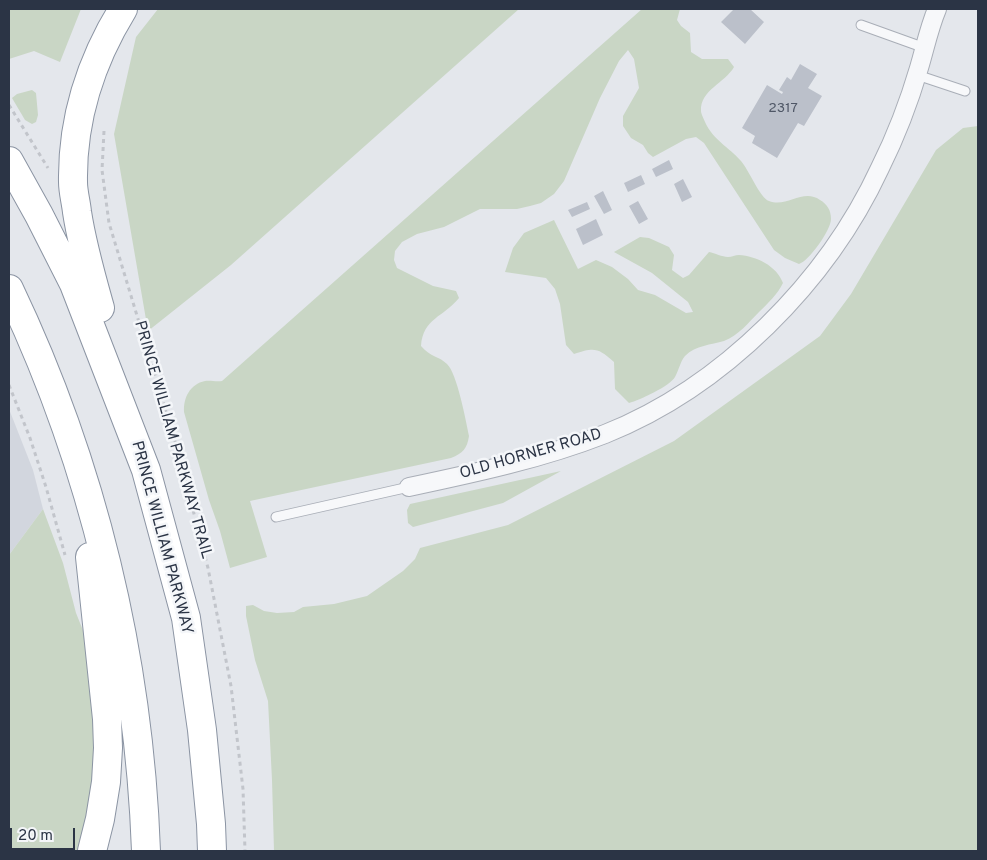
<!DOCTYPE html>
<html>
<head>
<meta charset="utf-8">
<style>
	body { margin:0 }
	#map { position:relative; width:987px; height:860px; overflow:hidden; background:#e4e7ec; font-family:Overpass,sans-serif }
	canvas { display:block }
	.frame { position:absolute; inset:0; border:10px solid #2b3445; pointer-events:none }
	.scale { position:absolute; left:10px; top:828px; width:65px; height:22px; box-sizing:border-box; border:2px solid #2b3445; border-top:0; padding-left:6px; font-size:15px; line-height:18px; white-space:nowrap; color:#2b3445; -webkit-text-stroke:4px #f4f6f9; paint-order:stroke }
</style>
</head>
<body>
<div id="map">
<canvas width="987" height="860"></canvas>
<div class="frame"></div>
<div class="scale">20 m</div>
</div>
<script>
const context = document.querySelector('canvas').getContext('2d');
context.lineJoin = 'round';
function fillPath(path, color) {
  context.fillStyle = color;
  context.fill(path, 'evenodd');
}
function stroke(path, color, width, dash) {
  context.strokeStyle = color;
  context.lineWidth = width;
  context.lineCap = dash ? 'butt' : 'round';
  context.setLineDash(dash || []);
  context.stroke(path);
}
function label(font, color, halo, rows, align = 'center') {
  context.font = font + ' Overpass,sans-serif';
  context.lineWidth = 5;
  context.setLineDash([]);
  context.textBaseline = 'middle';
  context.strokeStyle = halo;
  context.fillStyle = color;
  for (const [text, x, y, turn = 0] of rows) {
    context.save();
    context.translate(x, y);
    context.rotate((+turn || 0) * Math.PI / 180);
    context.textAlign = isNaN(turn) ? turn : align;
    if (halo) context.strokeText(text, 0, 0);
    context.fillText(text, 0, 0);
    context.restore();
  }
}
const built = new Path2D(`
	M9 409 33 470 43 509 9 555Z`);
const green = new Path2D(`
	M9 9H81L60 62 34 51 9 59Z
	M158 9H519L231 265 148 331 114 134 136 37Z
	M642 9H680L677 20 681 26 690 33 691 52 702 59H728L734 67C725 83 700 90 701 111 701 114 704 119 705 122 713 140 729 147 741 161 749 170 760 198 769 201 787 208 803 188 820 200 827 204 831 210 831 219 831 230 809 261 799 264L785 258 774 250 704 143 696 137 686 139 653 157 648 153 643 145 631 138 623 126V116L639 88 634 59 628 50 619 61 600 98 564 181 554 194 541 203 530 206 517 209H480L444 227 417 234 402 242 395 251 394 260 397 268 433 286 456 291 459 298C444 317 423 318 421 346 430 357 439 356 447 364 457 373 466 421 469 436 467 449 463 453 451 458L250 501 267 557 230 568 220 531 209 500 184 412C183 398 190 384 205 381 210 380 216 382 222 381Z
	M32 90 36 93 38 115 36 122 32 124 25 120 12 98 17 94Z
	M978 126V851H274L272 780 268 701 255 660 246 616V606L253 605 264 611 277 613 294 612 303 607 334 604 367 596 403 571 415 559 420 548 508 525 674 441 820 336 851 294 936 150 963 128Z
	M554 220 578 269 596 260 612 267 628 279 638 290 655 295 686 313 693 312 688 302 652 273 614 252 640 237 649 238 669 247 674 255 672 270 683 278 689 275 709 252C715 253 722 257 728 257 732 257 735 255 739 255 756 256 777 266 783 283 777 295 769 302 759 312 748 323 739 335 724 341 711 345 696 345 685 356 680 362 679 370 675 377 670 386 640 400 629 403L615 389 614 362C598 348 595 347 574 354L566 345 560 304 555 289 546 278 505 272 513 248 524 233Z
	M561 471 503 503 413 527 408 523 407 510 410 504Z
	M43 509 63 563 76 613 88 643 100 716 86 851H9V555Z`);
const building = new Path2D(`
	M734 9H750L764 22 745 44 721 22Z
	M800 64 817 74 808 88 822 96 804 126 798 123 777 158 752 143 755 136 742 128 767 85 782 94 783 92 779 90 787 77 791 80Z
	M669 160 673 169 656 177 652 169Z
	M641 175 645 184 628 192 624 183Z
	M683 179 692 197 682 202 674 184Z
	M603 191 612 210 604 214 594 196Z
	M638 201 648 219 639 224 629 206Z
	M587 202 590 209 572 217 568 210Z
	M596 219 603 235 583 245 576 229Z`);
const path = new Path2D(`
	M9 105 48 168
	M104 131 102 170 109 223 177 448 208 568 231 686 243 789 245 851
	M9 385 30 438 46 487 65 555`);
const lane = new Path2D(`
	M861 25 925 48
	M917 75 965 91
	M276 517 409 487`);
const street = new Path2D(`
	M409 487C475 473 541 459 605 434 723 387 827 282 880 168 896 136 909 102 919 68 925 48 929 28 937 9`);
const highway = new Path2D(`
	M9 161 39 215 74 284 146 470 186 618 202 730 211 824 212 851
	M9 289C93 465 139 657 146 851
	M100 308C91 276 82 245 77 212 76 202 73 192 73 182 72 120 91 61 123 9
	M90 557 107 719 108 748 106 782 100 819 92 851`);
const numberNames = [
	["2317",783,109]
];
const streetNames = [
	["PRINCE WILLIAM PARKWAY TRAIL",172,440,74],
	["OLD HORNER ROAD",531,455,-16],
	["PRINCE WILLIAM PARKWAY",161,538,75]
];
fillPath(built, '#d2d6de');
fillPath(green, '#c9d6c5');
fillPath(building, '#bbc0ca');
stroke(lane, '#a9aeb7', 11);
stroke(street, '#a9aeb7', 20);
stroke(highway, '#8b94a3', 30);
stroke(path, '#c2c5cb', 3, [4, 4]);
stroke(lane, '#f7f8fa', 9);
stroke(street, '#f7f8fa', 18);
stroke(highway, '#fff', 28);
label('14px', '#4f5766', null, numberNames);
label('16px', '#2b3445', '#f4f6f9', streetNames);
</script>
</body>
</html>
